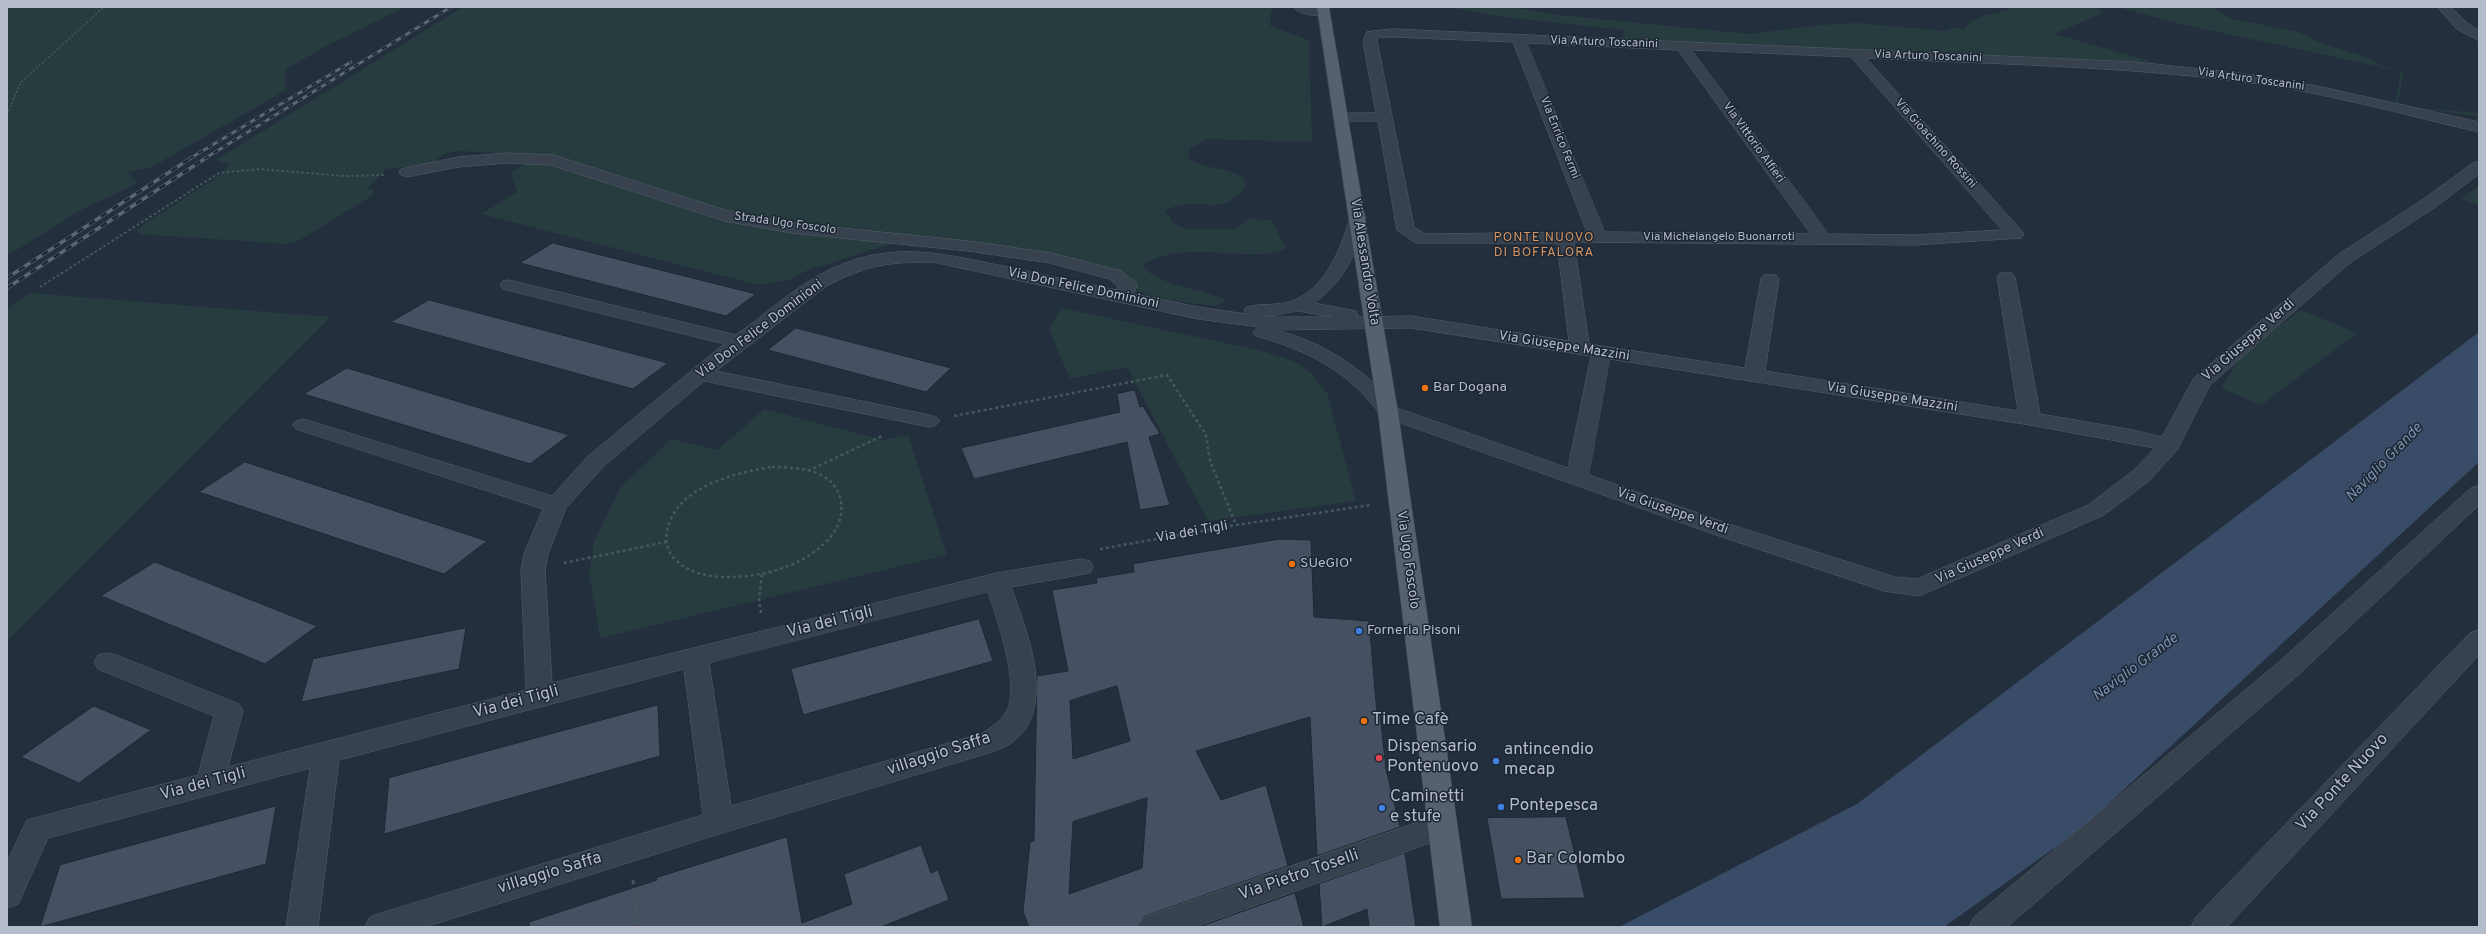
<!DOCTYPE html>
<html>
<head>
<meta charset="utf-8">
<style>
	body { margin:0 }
	#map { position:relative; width:2486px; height:934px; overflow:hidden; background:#242f3e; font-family:Overpass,sans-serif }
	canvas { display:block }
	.frame { position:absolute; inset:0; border:8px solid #b4bcc9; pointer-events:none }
</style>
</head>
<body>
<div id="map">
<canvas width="2486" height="934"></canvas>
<div class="frame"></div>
</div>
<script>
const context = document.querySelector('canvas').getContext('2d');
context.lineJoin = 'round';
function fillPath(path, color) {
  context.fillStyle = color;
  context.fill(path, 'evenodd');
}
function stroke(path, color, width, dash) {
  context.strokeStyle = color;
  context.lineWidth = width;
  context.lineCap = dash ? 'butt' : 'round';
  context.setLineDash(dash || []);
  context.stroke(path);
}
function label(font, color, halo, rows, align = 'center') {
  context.font = font + ' Overpass,sans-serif';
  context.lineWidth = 3;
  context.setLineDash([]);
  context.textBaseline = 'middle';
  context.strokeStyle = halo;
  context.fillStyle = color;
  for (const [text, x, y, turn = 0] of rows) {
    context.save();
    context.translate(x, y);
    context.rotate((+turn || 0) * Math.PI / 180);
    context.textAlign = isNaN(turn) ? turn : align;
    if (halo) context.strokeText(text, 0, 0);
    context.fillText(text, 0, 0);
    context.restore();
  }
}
const green = new Path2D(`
	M7 7H405L328 45 285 70 286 90 152 167 128 172 138 183 81 210 7 256Z
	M463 7H1275L1271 12 1270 26 1309 40 1312 142 1208 139 1190 148 1188 158C1205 170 1225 166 1244 178L1245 187C1224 216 1206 200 1180 205 1175 206 1170 208 1165 210L1172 222 1186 229H1236L1251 218 1272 221 1286 249C1279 250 1272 253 1265 254 1228 257 1174 242 1142 266 1162 287 1200 288 1226 300L1216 306 1158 299 1138 291 1126 275 1112 269 897 242 808 270 789 280 758 285 481 214 517 192 511 172 539 155 457 151 442 155 431 165 386 169 368 188 374 191 373 195 300 240 286 244 140 234 137 232 138 228 222 174 229 164 216 160Z
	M1448 7H1512L1559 15 1750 34 1821 25 1857 23 1947 31 1953 28 1964 29C1976 13 1992 16 2010 9L2009 7H2095L2105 12 2054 34 2154 62 1621 42 1624 30 1504 17Z
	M2117 7H2211L2232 19 2296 31 2321 43 2366 57 2379 65 2404 71 2398 103 2420 108 2479 113V116L2419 109 2396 103 2401 71 2185 25Z
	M2479 186V205L2461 199Z
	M30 293 330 317 7 641V309Z
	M1061 308 1258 350 1282 357 1297 363 1310 372 1327 393 1356 501 1208 521 1127 367 1070 379 1049 329Z
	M2301 310 2357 333 2261 405 2221 388 2243 353Z
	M764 409 883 440 908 435 947 555 600 638 589 573 594 542 620 488 671 439 718 450Z`);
const water = new Path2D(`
	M2479 332V462L2081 829 1944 927H1619L1857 804Z`);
const building = new Path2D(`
	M553 243 756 294 726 316 520 263Z
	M429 300 668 363 633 389 391 322Z
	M796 328 951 368 926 392 768 350Z
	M347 368 569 435 530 464 304 394Z
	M1135 390 1140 407 1143 406 1160 434 1149 437 1170 505 1140 510 1127 442 974 479 961 448 1120 412 1117 394Z
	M245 462 487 541 444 574 199 492Z
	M1280 539 1311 540 1314 617 1369 621 1377 713H1380L1386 769 1400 827 1317 856 1310 717 1196 751 1221 800 1266 785 1288 866 1145 916 1139 927H1029L1023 912 1030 842 1034 841 1037 676 1068 671 1052 590 1097 583 1096 578 1134 572 1133 564ZM1117 686 1130 741 1073 759 1070 701ZM1147 798 1142 868 1069 894 1073 822Z
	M155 562 317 626 265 664 101 596Z
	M979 619 993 661 803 715 791 669Z
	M466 628 459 669 301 702 313 659Z
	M658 705 660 756 384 834 389 778Z
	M94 706 151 730 79 783 21 757Z
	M276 806 266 864 40 927 60 865Z
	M1566 817 1585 898 1501 899 1487 818Z
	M787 837 802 923 852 904 844 874 921 845 931 873 938 870 949 900 881 927H529V922L657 880 656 878Z
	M1405 853 1416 927H1369L1367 909 1322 927 1319 884Z
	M1295 893 1304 927H1199Z`);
const pathFar3 = new Path2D(`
	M7 115 21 82 104 7`);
const pathFar2 = new Path2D(`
	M40 287 219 173 259 169 344 176 386 175`);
const pathFar1 = new Path2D(`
	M954 416 1167 375 1206 435 1210 461 1236 525
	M772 467C787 467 803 468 817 473 848 486 848 521 826 542 801 567 762 577 728 577 710 577 690 574 677 561 668 554 665 543 667 531 676 486 735 473 772 467Z
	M808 471 882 436
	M1100 549 1236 525 1371 505
	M564 563 666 542
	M761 613 759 600 762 574`);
const path = new Path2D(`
	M633 880 638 927`);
const minor = new Path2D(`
	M1293 7H1324L1330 11C1324 19 1298 15 1293 7Z
	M2438 7H2451L2467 23 2479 31V41L2457 29Z
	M1393 29 2136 62 2246 74 2317 86 2479 122V132C2401 114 2324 92 2245 82 2119 66 1992 64 1866 58L2021 230 2024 234 2021 238 1914 245 1574 242 1589 344 1745 368 1761 279 1764 275H1776L1779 279 1765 371 2018 411 1997 277 2000 273H2012L2015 277 2040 414 2133 430 2162 437 2194 378 2339 254 2422 200 2473 163 2479 161V174L2434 208 2351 262 2210 385 2177 450 2149 481 2104 515 1919 596 1884 591 1716 535 1381 416C1351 373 1308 350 1256 336L1253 332 1259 327 1198 319 933 262C888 262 865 265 825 287L716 371 929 415 936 417 940 421 936 425 929 427 704 381 604 466 566 508 548 554 545 571 552 683 997 573 1081 559 1090 561 1093 567 1090 573 1011 587C1029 637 1066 728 992 752L719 834 425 927H365L370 917 381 913 703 815 684 669 339 760 318 927H286L310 768 48 838 18 904 7 908V862L27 820 198 775 214 716 98 669 94 662 98 655 107 653 116 655 239 704 243 711 228 767 526 690 521 571 524 554 543 509 296 429 292 425 296 421 303 419 310 421 552 496 588 456 724 344 503 289 500 285 503 281 509 280 736 335C767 313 798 284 833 268 895 240 944 254 1007 267 1044 275 1080 283 1117 290L1118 286 1109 279 1050 263 968 251 792 233 725 221 551 165 507 163 458 167 407 177 401 175 399 172 401 169 458 157 507 153 553 155 728 211 792 223 968 241 1051 253 1121 271 1137 284 1134 294 1198 307 1246 314 1244 311 1246 307C1261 303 1277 306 1292 301 1326 288 1340 250 1350 218L1352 214H1364L1366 218C1357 252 1344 282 1314 303L1356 311 1358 315 1357 317 1411 316 1569 341 1557 243H1416L1397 230 1378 121H1341L1334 117 1341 113H1376L1363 41 1367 32ZM1393 37 1513 42 1587 232 1425 234 1414 227 1377 41V38ZM1527 43 1678 50 1811 234 1605 232ZM1692 50 1851 57 2002 230 1914 235 1829 234ZM1298 311 1333 317H1264ZM1411 328 1591 356 1568 468 1397 408 1394 403C1360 367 1325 343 1276 330ZM1610 359 2030 425 2155 448 2133 471 2088 505 1917 579 1895 577 1732 525 1589 475ZM988 592C997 618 1021 688 1006 712 1001 721 991 727 983 733L731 806 709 663Z
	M2479 486V505L2298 675 2007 927H1969L1974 917 2280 661 2471 488Z
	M2479 630V655L2227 927H2191L2196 917 2470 633Z
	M1442 814 1452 817 1457 826 1452 835 1195 927H1140L1145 917Z`);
const major = new Path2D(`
	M1317 7H1329L1398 412 1472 927H1440L1378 412Z`);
const railFar1 = new Path2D(`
	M189 159 351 62
	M204 159 451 7`);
const rail = new Path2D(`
	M7 278 191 158
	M7 288 206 158`);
const markers = [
	[1425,388,4,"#e8710a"],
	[1292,564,4,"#e8710a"],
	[1359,631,4,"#3f7fe0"],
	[1364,721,4,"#e8710a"],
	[1379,758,4,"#e0444e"],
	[1496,761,4,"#3f7fe0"],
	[1501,807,4,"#3f7fe0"],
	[1382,808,4,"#3f7fe0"],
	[1518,860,4,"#e8710a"]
];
const farStreetnames = [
	["Via Arturo Toscanini",1604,43,2],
	["Via Arturo Toscanini",1928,57,2],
	["Via Arturo Toscanini",2251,80,8],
	["Via Enrico Fermi",1559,138,68],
	["Via Vittorio Alfieri",1753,143,54],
	["Via Gioachino Rossini",1935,144,48],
	["Strada Ugo Foscolo",785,224,8],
	["Via Michelangelo Buonarroti",1719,238]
];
const farNeighbourhoodnames = [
	["PONTE NUOVO",1544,238],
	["DI BOFFALORA",1544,253]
];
const streetNames = [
	["Via Alessandro Volta",1364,262,81],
	["Via Don Felice Dominioni",1083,289,12],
	["Via Don Felice Dominioni",760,330,-37],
	["Via Giuseppe Verdi",2249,341,-41],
	["Via Giuseppe Mazzini",1564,347,9],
	["Via Giuseppe Mazzini",1892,398,9],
	["Via Giuseppe Verdi",1672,512,19],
	["Via dei Tigli",1192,533,-10],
	["Via Giuseppe Verdi",1990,557,-24],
	["Via Ugo Foscolo",1407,560,82]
];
const poiNames = [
	["Bar Dogana",1433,388],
	["SUeGIO'",1300,564],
	["Forneria Pisoni",1367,631]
];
const waterNames = [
	["Naviglio Grande",2385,463,-46],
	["Naviglio Grande",2136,668,-37]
];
const nearStreetnames = [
	["Via dei Tigli",830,623,-14],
	["Via dei Tigli",516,703,-15],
	["villaggio Saffa",939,755,-18],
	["Via Ponte Nuovo",2343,783,-47],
	["Via dei Tigli",203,785,-15],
	["villaggio Saffa",550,874,-17],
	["Via Pietro Toselli",1299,876,-19]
];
const nearPoinames = [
	["Time Cafè",1372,721],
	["Dispensario",1387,748],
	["Pontenuovo",1387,768],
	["antincendio",1504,751],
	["mecap",1504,771],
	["Caminetti",1390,798],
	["e stufe",1390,818],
	["Pontepesca",1509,807],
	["Bar Colombo",1526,860]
];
fillPath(green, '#263c3f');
fillPath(water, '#394c67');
fillPath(building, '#455162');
stroke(building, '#1f2835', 1);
stroke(minor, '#565f6c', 1);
stroke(major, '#414a57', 1);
stroke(pathFar3, '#44595c', 1.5, [2, 2]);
stroke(pathFar2, '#44595c', 2, [2.5, 2.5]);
stroke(pathFar1, '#44595c', 2.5, [3, 3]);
stroke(path, '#44595c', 3, [4, 4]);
fillPath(minor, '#38414e');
fillPath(major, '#56606e');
stroke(railFar1, '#5a6575', 3);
stroke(rail, '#5a6575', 3.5);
stroke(railFar1, '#1d2633', 2, [5.5]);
stroke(rail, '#1d2633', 2.5, [7]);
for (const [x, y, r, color] of markers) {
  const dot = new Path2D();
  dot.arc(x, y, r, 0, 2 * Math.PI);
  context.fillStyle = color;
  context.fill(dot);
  stroke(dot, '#1d2633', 1.5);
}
label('12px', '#b4bcc9', '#1d2633', farStreetnames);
context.letterSpacing = '1px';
label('13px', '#d59563', '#1d2633', farNeighbourhoodnames);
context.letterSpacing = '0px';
label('14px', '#b4bcc9', '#1d2633', streetNames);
label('14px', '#b4bcc9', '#1d2633', poiNames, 'left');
label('italic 15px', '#7c92b1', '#1d2633', waterNames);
label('17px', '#b4bcc9', '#1d2633', nearStreetnames);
label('17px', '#b4bcc9', '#1d2633', nearPoinames, 'left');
</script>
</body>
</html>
